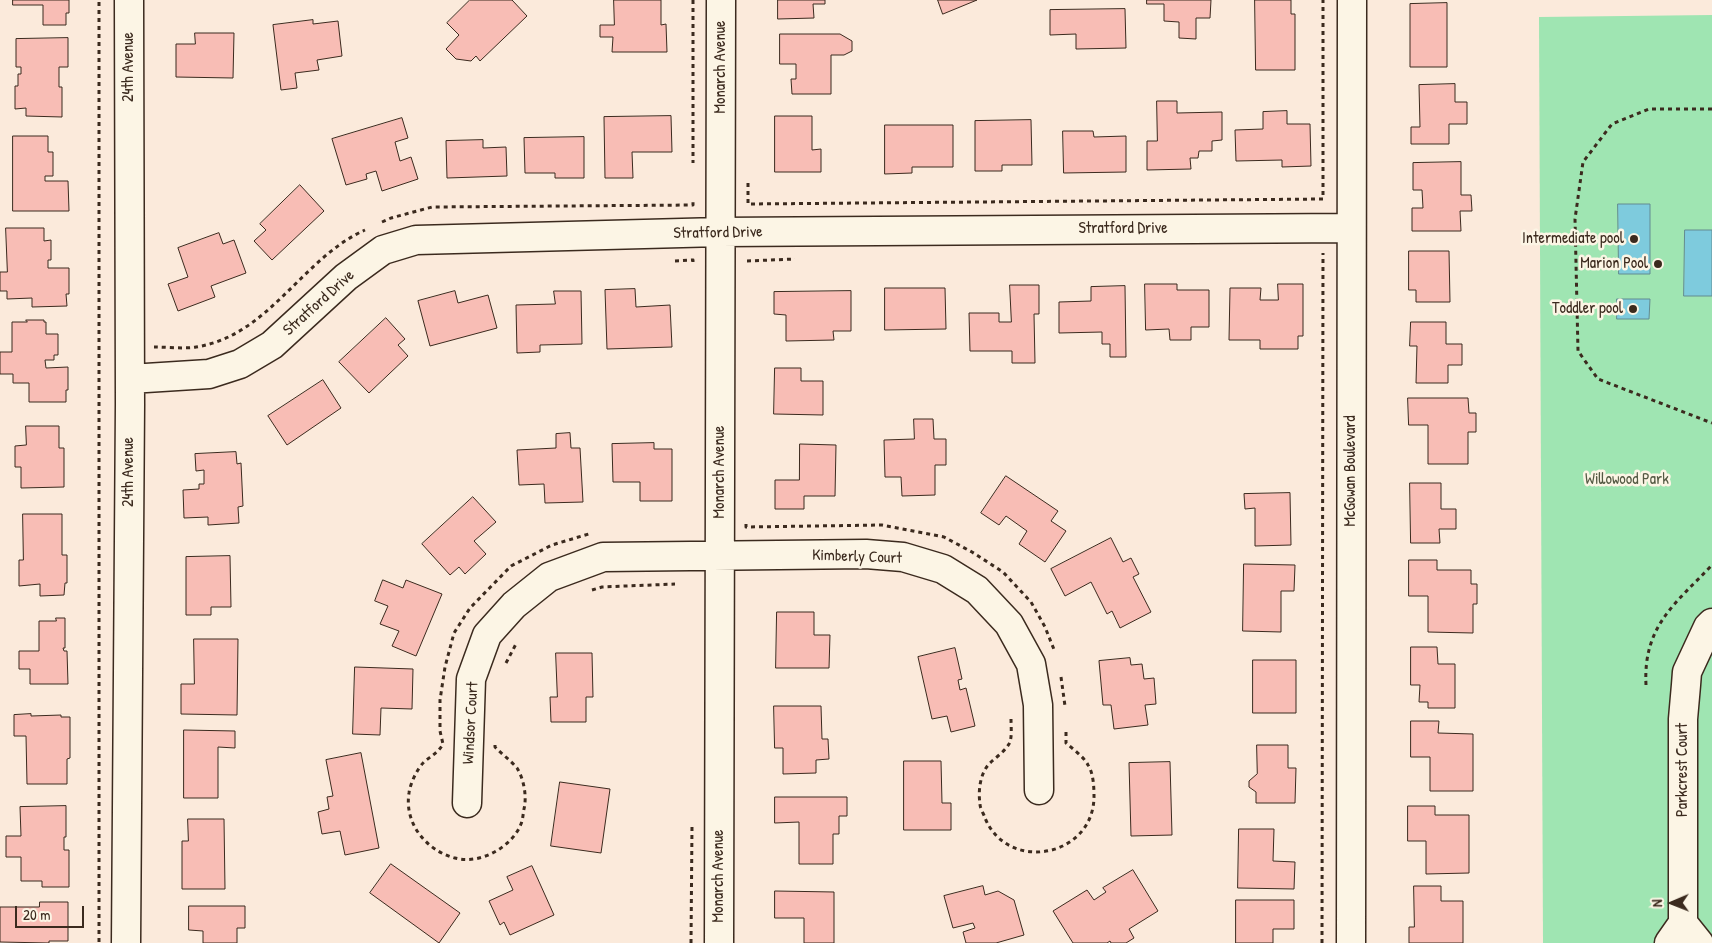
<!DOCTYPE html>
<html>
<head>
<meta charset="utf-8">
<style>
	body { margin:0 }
	#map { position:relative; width:1712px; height:943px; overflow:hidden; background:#fbeadb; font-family:"Patrick Hand",sans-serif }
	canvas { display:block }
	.north { position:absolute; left:1647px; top:878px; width:50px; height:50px; -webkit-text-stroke:4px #fcf5e5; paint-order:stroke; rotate:269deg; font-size:14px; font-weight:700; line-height:20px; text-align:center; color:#3b2a1e }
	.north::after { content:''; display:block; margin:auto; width:18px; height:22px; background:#3b2a1e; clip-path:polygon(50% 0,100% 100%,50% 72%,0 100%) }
	.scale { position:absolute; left:15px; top:906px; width:69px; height:22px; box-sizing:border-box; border:2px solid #3b2a1e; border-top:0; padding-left:6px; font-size:15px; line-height:18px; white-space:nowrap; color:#3b2a1e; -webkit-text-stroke:4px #fcf5e5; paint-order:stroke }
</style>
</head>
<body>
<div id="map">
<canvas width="1712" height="943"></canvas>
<div class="north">N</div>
<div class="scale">20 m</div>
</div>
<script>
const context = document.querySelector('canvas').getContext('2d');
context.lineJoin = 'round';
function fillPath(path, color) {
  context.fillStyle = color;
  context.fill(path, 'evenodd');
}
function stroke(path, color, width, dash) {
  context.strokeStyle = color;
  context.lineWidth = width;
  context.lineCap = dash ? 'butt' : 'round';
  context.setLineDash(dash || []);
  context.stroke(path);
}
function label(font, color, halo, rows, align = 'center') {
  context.font = font + ' "Patrick Hand",sans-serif';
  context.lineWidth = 5;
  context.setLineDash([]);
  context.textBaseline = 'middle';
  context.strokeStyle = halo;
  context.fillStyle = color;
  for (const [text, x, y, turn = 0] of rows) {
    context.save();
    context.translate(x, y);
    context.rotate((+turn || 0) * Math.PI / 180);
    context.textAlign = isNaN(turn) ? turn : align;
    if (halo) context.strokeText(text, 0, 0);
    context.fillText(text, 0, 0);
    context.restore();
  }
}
const green = new Path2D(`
	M1712 15V943H1543L1539 17Z`);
const water = new Path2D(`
	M1618 204H1650V274H1619Z
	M1685 230H1712V296H1684Z
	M1617 299H1650L1649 319H1617Z`);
const building = new Path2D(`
	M13 0H69V13H66V25H43V5H13Z
	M470 0H512L527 16 480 61 476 56 471 61 456 59 446 49 459 35 447 23Z
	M614 0H661V25L666 24 667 52H612L613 37H600V25H614Z
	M778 0H825V4H813L814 18 778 19Z
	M938 0H977L943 14Z
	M1147 0H1211L1210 18H1196V39L1179 38V22L1164 21V4H1147Z
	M1255 0H1291V14H1295V70H1256Z
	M1447 3V67H1410V4Z
	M1125 9 1126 48 1076 49V34L1050 35V10Z
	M313 20V24L338 21 342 56 317 60 319 70 295 73 297 88 281 90 273 25Z
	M195 33H234L233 78 176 77V44H195Z
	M780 34H840L852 41V51L844 55H831V94H792L791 79H796V64H780Z
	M68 38V67H59V87H62V117L26 116V108L15 109V86H18V74H21V67H16V39Z
	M1455 84V102H1467V124H1449V144H1411V127H1420L1419 85Z
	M1157 101H1177V113L1222 112V140L1212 141V151H1199L1198 158H1190L1191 169 1147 170V141H1157Z
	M1287 111V124H1310L1311 166 1282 167V160L1236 161 1235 130 1263 129V112Z
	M671 116 672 152H632L633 178H605L604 117Z
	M775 116H812V150L821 149V172H775Z
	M402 118 408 138 395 142 400 161 411 157 418 179 382 191 376 171 366 174 367 179 346 185 332 139Z
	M1031 120 1032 165H1002V171H975V121Z
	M885 125H953V167H912V173L885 174Z
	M1063 131H1093L1094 137 1126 136V172L1064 173Z
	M13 136H48V152H53V176H45V181H68L69 211H13Z
	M584 137V178H555V173H525L524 138Z
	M483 140V148L506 147 507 176 447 178 446 141Z
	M1461 162V195H1471L1472 211H1460L1461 231H1412V208H1423L1422 190H1413V163Z
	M300 185 324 211 272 260 254 241 266 230 260 224Z
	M6 228H44V241L51 240V260H48V268H69V294H66L67 306 32 307V298L7 299V291H0V272H7Z
	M219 233 223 244 234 240 246 273 211 286 215 297 178 311 168 284 188 277 178 248Z
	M1409 251H1449L1450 302H1416V290H1409Z
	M1145 284H1177V290H1209V327H1191V340H1170L1169 329 1146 330Z
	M1278 284H1303V336H1298V349H1260V340H1229L1230 288H1261L1260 300H1278Z
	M1010 285H1039V314H1034L1035 363H1012V351H970L969 313H999V322H1011Z
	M1125 286 1126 357H1110V344H1102V332L1059 333V302L1091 301V287Z
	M885 288H945L946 329 885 330Z
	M635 289 636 307 670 305 672 347 607 349 605 290Z
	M455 291 458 303 488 295 497 328 430 346 418 301Z
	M554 291H581L582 344 540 345V352L517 353 516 305 555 304Z
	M851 291V331H833L834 340 786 341V315L774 314V292Z
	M386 318 405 339 398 345 408 356 369 393 339 362Z
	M26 320H44V322H46V334H58V355H54V360H45L46 368 68 367V390H66V402H29V383H13V374H0V352H12V322H27Z
	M1411 322H1446V344H1462V365H1448V383H1416L1417 346H1410Z
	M775 368H801V381H823V415L774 414Z
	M323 380 341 408 287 445 268 416Z
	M1408 398H1468L1469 413H1476V432H1468V464H1428V425H1409Z
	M914 419H933L934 439H946V465H935V495L902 496 901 477H885L884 440 914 439Z
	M26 426H59V448H64V487L21 488V467H15V446L26 445Z
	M570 433 571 448H580L583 502 545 503 544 484 519 485 517 450 556 448V434Z
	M654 443V449H672V501H640V482H613L612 444Z
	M800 444 836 445 835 496H804V509H775V480H799Z
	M236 452 237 464 241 463 243 506 238 507 239 523 208 525V517L184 518 183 490 199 489V484H204V470L196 471 195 454Z
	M1006 476 1058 511 1051 521 1066 531 1045 562 1019 544 1027 531 1006 516 999 525 981 513Z
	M1410 483H1441V509H1456V529H1439L1440 543H1411Z
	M1290 493 1291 545 1255 546V508L1245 509 1244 494Z
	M473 497 496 522 474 541 486 554 465 574 459 567 450 575 422 544Z
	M23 514H62V555H67V583H65L64 595 40 596V584L19 586V560H23Z
	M1111 538 1123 562 1131 558 1139 574 1133 577 1151 612 1120 628 1112 611 1107 614 1091 582 1065 596 1051 569Z
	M230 556 231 607H211V615H186V557Z
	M1409 560H1437V570H1471V584H1477V604H1473V633L1428 632V596H1409Z
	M1244 564 1295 565 1294 591H1281V632L1243 631Z
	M383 580 403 588 406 580 442 594 416 656 392 646 399 631 380 624 388 606 375 601Z
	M777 612H814V635H830L829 668H776Z
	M56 618H65V648H63L64 651H67L68 684H30V669H19V651H39V621H56Z
	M194 639H238L237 715 181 714V684H194Z
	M1411 647H1437L1438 664H1455V708H1428V702H1419L1420 685H1411Z
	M955 648 962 679 958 680 960 690 966 688 975 726 951 732 947 716 932 719 918 657Z
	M556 653H592L593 697H586V722H551L550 697H557Z
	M1130 658 1131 665 1142 664 1144 679 1154 678 1156 704 1145 705 1148 725 1114 729 1111 705H1103L1099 661Z
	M1253 660H1296V713H1253Z
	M355 667 413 669 412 709 381 708 380 735 353 734Z
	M774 706H821L822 739H828L829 759 816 760V773L783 774V748H775Z
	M31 714V716L61 715V717H70V758L67 759V784H27L26 736H14V715Z
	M1411 721H1439L1438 733 1473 734V791H1430V757H1411Z
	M184 730 235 731V748L218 747V798H184Z
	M1257 745H1288V768H1296L1295 803H1256V792L1249 787V781L1257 774Z
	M361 753 379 848 345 855 340 831 322 834 318 812 329 809 327 797 333 796 326 760Z
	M904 761H941L942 803H951V830H904Z
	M1170 762 1172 835 1131 836 1129 763Z
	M560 782 610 789 601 853 551 846Z
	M775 797H847V816H839V834H833V864H799V822L775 823Z
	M66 806V837H64V850H69V887H42V881H21V857H6V836H21L20 807Z
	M1408 806H1435V815H1469V873L1426 874V841H1408Z
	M188 819H224L225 889H182V841H188Z
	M1239 829H1274L1273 861 1295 862 1294 889 1238 888Z
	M391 864 460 913 439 943 370 893Z
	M532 866 554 915 510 935 504 922 500 925 489 901 513 890 507 877Z
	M1133 870 1158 911 1129 929 1134 938 1126 943H1111L1110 941 1107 943H1073L1053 911 1087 890 1094 900 1106 892 1103 888Z
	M983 886 985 895 998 891 1014 900 1024 935 996 943H966L963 932 975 928 973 923 953 928 944 896Z
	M1414 886H1441V901H1463V943H1409V927H1414Z
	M775 891 834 892V943H804V918H775Z
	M1236 900H1294V929H1273V943H1236Z
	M40 902H68V941H49V943L0 942V907H39Z
	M189 906H245V928H237V943H203V931L189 930Z`);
const path = new Path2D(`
	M693 0V163
	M1712 109H1649L1612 124 1583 162 1575 219 1578 351 1598 379 1712 423
	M748 183V204L1323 199V0
	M382 222 391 218 432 207 693 205V201
	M675 261 693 260V263
	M747 261 795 259
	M154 347C167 347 183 349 196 347 269 336 302 258 365 230
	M746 524V527L882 525 944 537 972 552 1003 572 1031 602 1045 627 1055 652
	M592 590 602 587 675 584
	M506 663 516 644
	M1061 677 1065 706
	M1646 685C1643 626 1675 604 1712 565
	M1011 719C1011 725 1012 736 1010 742 1006 751 996 757 989 764 980 774 978 791 980 804 980 809 984 814 985 818 1008 874 1095 857 1094 795 1094 786 1093 772 1088 765 1084 757 1073 749 1066 743V729
	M495 745V747C502 754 511 761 517 768 524 779 527 797 524 809 523 814 523 819 521 824 512 847 480 865 455 858 427 851 404 824 409 793 410 784 417 769 424 762 431 756 438 753 443 744L440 731V700L445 667 454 633 470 608 511 566 552 545 592 533
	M99 942V0
	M691 943 692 826
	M1322 943 1323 253`);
const minor = new Path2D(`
	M130 379 209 374 240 364 272 345 346 277 383 250 416 240 720 232 1351 228
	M467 803 471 679 487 635 514 605 549 577 603 557 866 554 903 557 943 569 977 590 1009 624 1031 664 1038 705 1039 790
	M1683 923 1699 943
	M126 943 130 404 129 0
	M719 943 721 0
	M1351 943 1352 0
	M1669 943 1683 923V719L1686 685 1687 672 1708 627 1712 623`);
const markers = [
	[1634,239,5,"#3b2a1e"],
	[1658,264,5,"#3b2a1e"],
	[1633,309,5,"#3b2a1e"]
];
const streetNames = [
	["24th Avenue",129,67,-90],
	["Monarch Avenue",721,67,-90],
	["Stratford Drive",1123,229],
	["Stratford Drive",718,233,-1],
	["Stratford Drive",319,303,-42],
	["McGowan Boulevard",1351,471,-90],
	["24th Avenue",129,472,-90],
	["Monarch Avenue",720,472,-90],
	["Kimberly Court",857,557,2],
	["Windsor Court",471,723,-87],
	["Parkcrest Court",1683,770,-90],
	["Monarch Avenue",719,876,-90]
];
const poiNames = [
	["Intermediate pool",1624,239],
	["Marion Pool",1648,264],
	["Toddler pool",1623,309]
];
const parkNames = [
	["Willowood Park",1627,480]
];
fillPath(green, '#9fe5b2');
fillPath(water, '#7ecbdd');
stroke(water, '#638b91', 1);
fillPath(building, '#f8bdb5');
stroke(building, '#3b2a1e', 1);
stroke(minor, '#3b2a1e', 31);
stroke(path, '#3b2a1e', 3, [4, 4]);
stroke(minor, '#fcf5e5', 28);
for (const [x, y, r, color] of markers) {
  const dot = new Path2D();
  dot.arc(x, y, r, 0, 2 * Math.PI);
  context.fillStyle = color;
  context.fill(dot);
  stroke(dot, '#fcf5e5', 2);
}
label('16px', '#3b2a1e', '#fcf5e5', streetNames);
label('16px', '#3b2a1e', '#fcf5e5', poiNames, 'right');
label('16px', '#545943', '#fcf5e5', parkNames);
</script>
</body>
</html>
